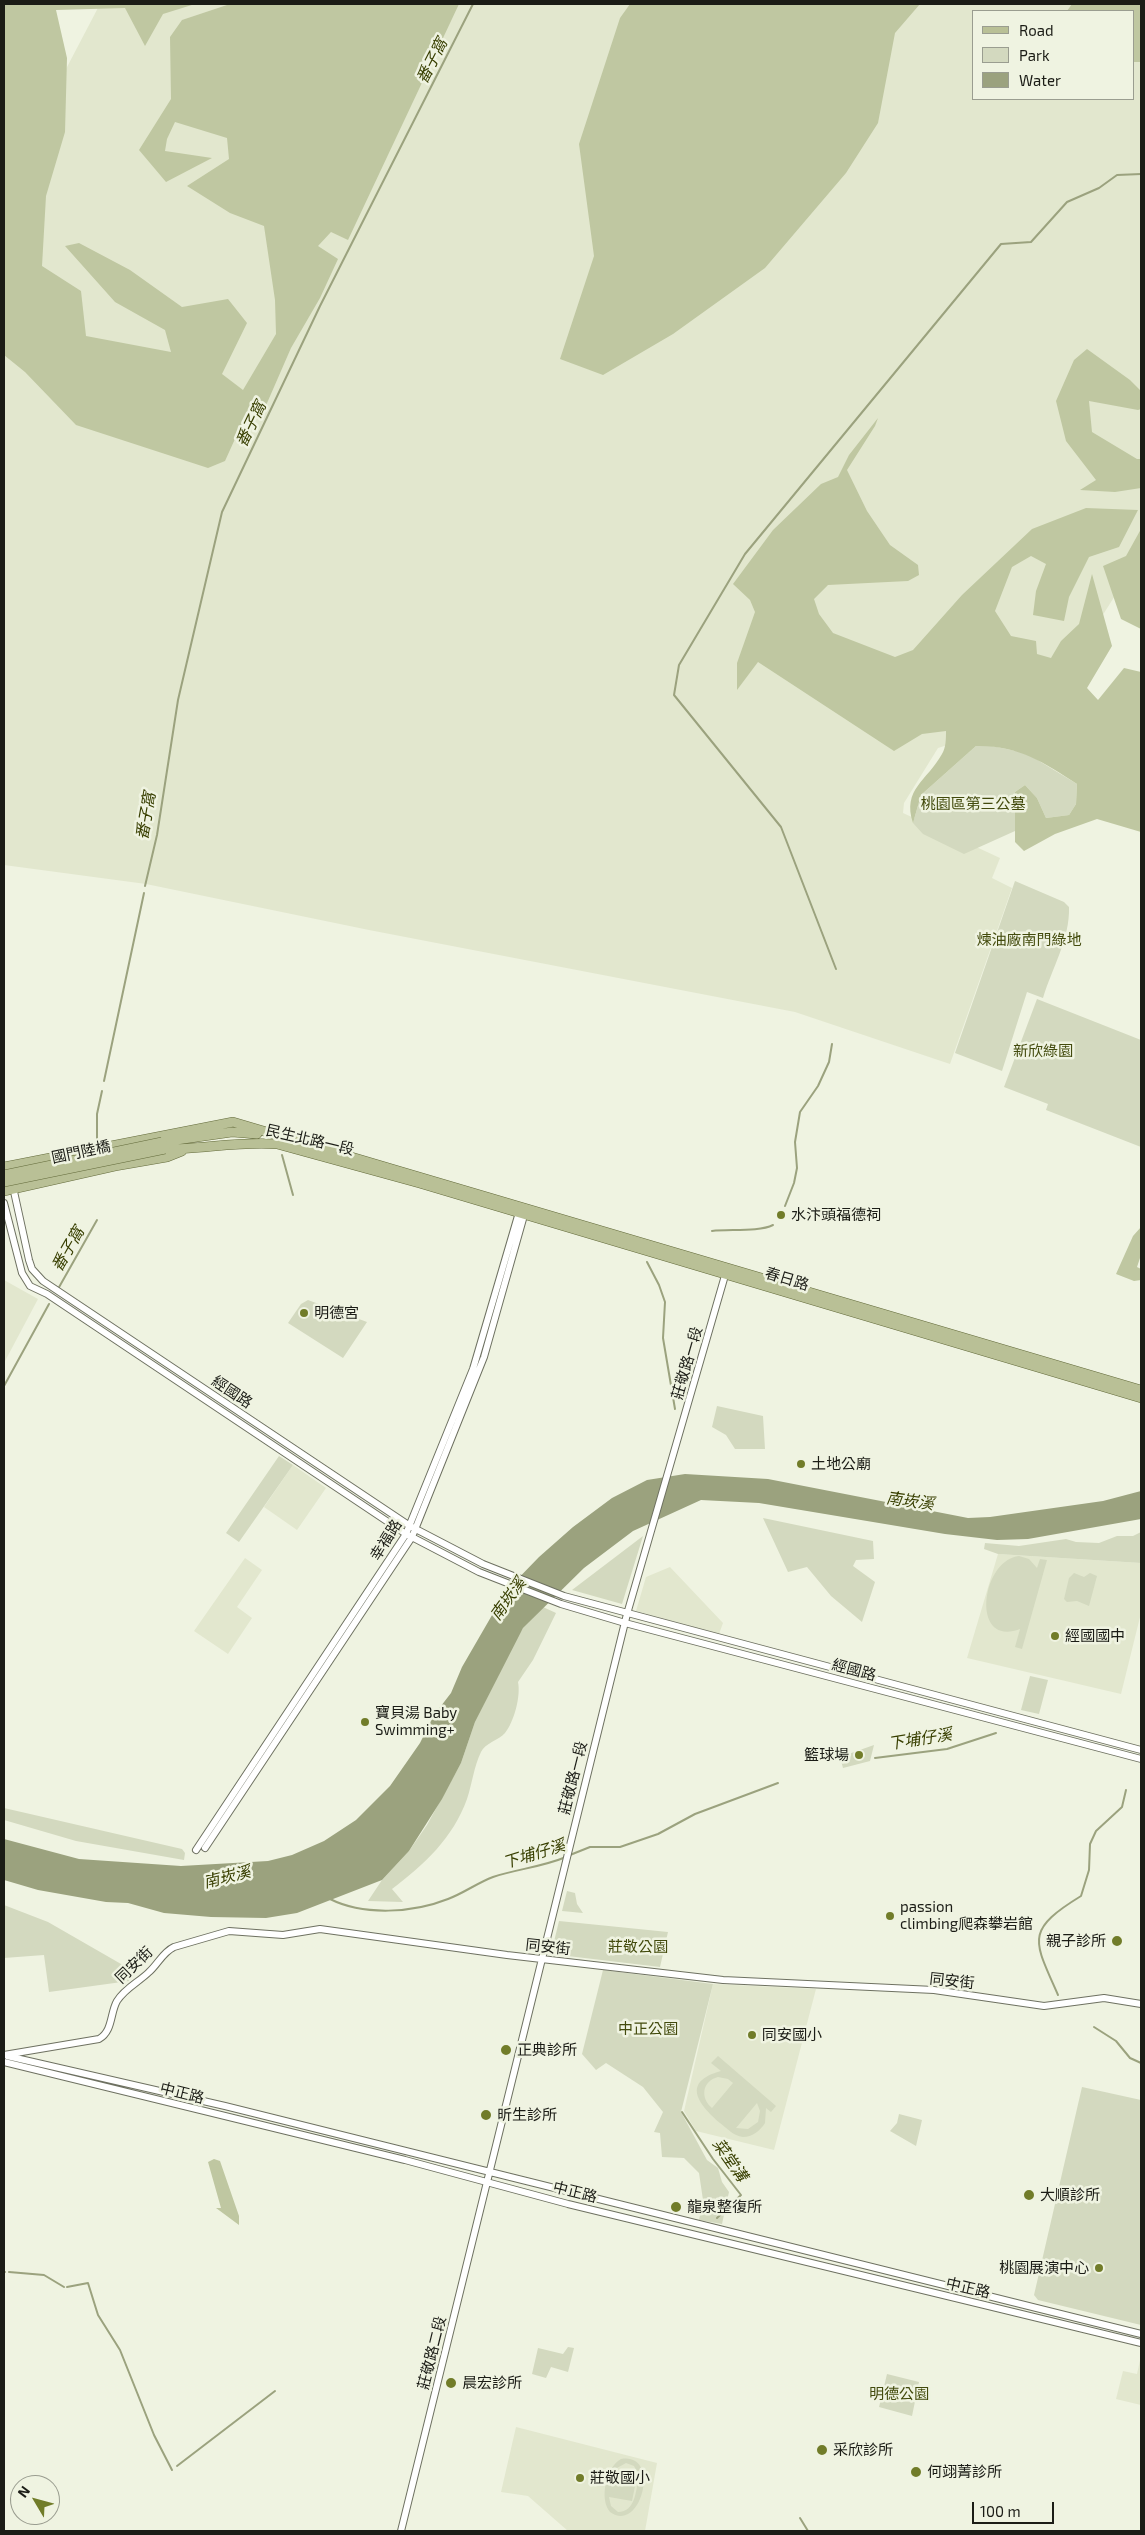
<!DOCTYPE html>
<html>
<head>
<meta charset="utf-8">
<style>
	body { margin:0 }
	#map { position:relative; width:1145px; height:2535px; overflow:hidden; background:#eff3e1; font-family:"Exo 2",sans-serif }
	canvas { display:block }
	.frame { position:absolute; inset:0; border:5px solid #1b1c16; pointer-events:none }
	.legend { position:absolute; left:972px; top:10px; width:162px; height:90px; box-sizing:border-box; background:#eff3e1; border:1px solid #9a9d90; margin:0; padding:6px 9px; list-style:none; font-size:15px; color:#1b1c16 }
	.legend li { display:flex; align-items:center; gap:10px; height:25px }
	.legend b { width:25px; border:1px solid #9a9d90 }
	.north { position:absolute; left:10px; top:2475px; width:50px; height:50px; box-sizing:border-box; background:#eff3e1; border:1px solid #9a9d90; border-radius:50%; rotate:307deg; font-size:14px; font-weight:700; line-height:20px; text-align:center; color:#1b1c16 }
	.north::after { content:''; display:block; margin:auto; width:18px; height:22px; background:#717c29; clip-path:polygon(50% 0,100% 100%,50% 72%,0 100%) }
	.scale { position:absolute; left:972px; top:2502px; width:82px; height:22px; box-sizing:border-box; border:2px solid #1b1c16; border-top:0; padding-left:6px; font-size:15px; line-height:18px; white-space:nowrap; color:#1b1c16; -webkit-text-stroke:4px #eff3e1; paint-order:stroke }
</style>
</head>
<body>
<div id="map">
<canvas width="1145" height="2535"></canvas>
<div class="frame"></div>
<ul class="legend">
<li><b style="height:6px;background:#b9c096"></b>Road</li>
<li><b style="height:14px;background:#d3d9bf"></b>Park</li>
<li><b style="height:14px;background:#9ba27e"></b>Water</li>
</ul>
<div class="north">N</div>
<div class="scale">100 m</div>
</div>
<script>
const context = document.querySelector('canvas').getContext('2d');
context.lineJoin = 'round';
function fillPath(path, color) {
  context.fillStyle = color;
  context.fill(path, 'evenodd');
}
function stroke(path, color, width, dash) {
  context.strokeStyle = color;
  context.lineWidth = width;
  context.lineCap = dash ? 'butt' : 'round';
  context.setLineDash(dash || []);
  context.stroke(path);
}
function label(font, color, halo, rows, align = 'center') {
  context.font = font + ' "Exo 2","Noto Sans TC",sans-serif';
  context.lineWidth = 5;
  context.setLineDash([]);
  context.textBaseline = 'middle';
  context.strokeStyle = halo;
  context.fillStyle = color;
  for (const [text, x, y, turn = 0] of rows) {
    context.save();
    context.translate(x, y);
    context.rotate((+turn || 0) * Math.PI / 180);
    context.textAlign = isNaN(turn) ? turn : align;
    if (halo) context.strokeText(text, 0, 0);
    context.fillText(text, 0, 0);
    context.restore();
  }
}
const built = new Path2D(`
	M100 4H1141V572L1123 583 1039 716 938 748 904 803 903 813 1000 858 992 878 1012 888 950 1064 795 1012 369 930 146 884 4 865V141L44 111ZM974 11H1134V99H974Z
	M4 1280 38 1299 4 1363Z
	M293 1465 326 1488 297 1530 264 1507Z
	M998 1554 1141 1563V1613L1121 1694 967 1658Z
	M245 1558 262 1570 237 1607 252 1618 228 1654 194 1631Z
	M670 1567 723 1623 719 1634 636 1611 646 1577Z
	M713 1984 816 1989 774 2150 696 2131 684 2111Z
	M1141 2356V2405L1116 2399 1123 2371 1137 2374Z
	M516 2427 657 2463 645 2531H568L528 2496 501 2492Z`);
const green = new Path2D(`
	M976 746H992L1026 753 1077 784 1076 804 1069 815 1046 818 1037 798 1025 785 1015 792V831L964 854 923 834 913 823 921 795Z
	M1015 881 1064 902 1069 907C1070 939 1052 968 1043 998L1027 992 1002 1071 955 1053Z
	M1037 999 1141 1040V1147L1046 1110 1048 1104 1004 1087Z
	M308 1300 367 1322 343 1358 288 1323 301 1304Z
	M717 1406 763 1416 765 1449H735L726 1435 712 1427Z
	M279 1456 293 1465 239 1542 226 1533Z
	M763 1518 873 1541 874 1559 856 1560 853 1566 875 1582 862 1622 831 1596 807 1567 788 1572Z
	M1141 1532V1563L998 1554 984 1549 985 1543 1019 1546 1066 1539 1076 1542 1099 1543 1117 1536H1133Z
	M643 1536 622 1604 572 1590Z
	M1019 1556 1029 1559 1037 1568 1040 1559 1047 1560 1022 1649 1015 1647 1020 1629C970 1648 981 1560 1019 1556Z
	M1074 1573 1084 1577 1090 1573 1097 1576 1089 1606 1077 1601 1067 1602 1064 1599 1069 1578Z
	M543 1607 556 1613 533 1660 518 1682C521 1696 514 1722 505 1733 499 1740 485 1743 481 1752 474 1766 472 1784 467 1799 453 1838 424 1865 392 1889L403 1902 368 1901 382 1880 409 1851 427 1825 461 1763 475 1722 516 1639 523 1628Z
	M1030 1676 1048 1680 1039 1714 1021 1710Z
	M874 1745 870 1761 843 1768 840 1757Z
	M4 1808 182 1849 185 1853 184 1860 76 1841 4 1820Z
	M567 1891 575 1893 577 1904 583 1913 562 1911Z
	M4 1905 48 1922 128 1968 129 1981 49 1992 44 1955 4 1958Z
	M559 1921 668 1932 660 1967 551 1954Z
	M603 1970 713 1984 681 2112 707 2160 718 2168 722 2182 729 2192 722 2224 699 2220 703 2200 699 2173 684 2158 662 2157 660 2133 654 2132 663 2112 643 2087 606 2063 596 2070 582 2054Z
	M718 2056 776 2106 771 2112 766 2108 765 2123C760 2131 752 2137 743 2137 733 2136 727 2128 720 2123 698 2104 681 2082 721 2071L711 2063ZM718 2077 728 2079 733 2083 712 2108C700 2098 702 2081 718 2077ZM757 2103 760 2111 758 2122 748 2129 736 2128Z
	M1082 2087 1141 2100V2325L1038 2300 1034 2295Z
	M899 2114 922 2120 916 2146 890 2131 897 2123Z
	M568 2347 574 2348 568 2372 551 2367 546 2378 532 2374 538 2348 563 2354Z
	M887 2374 919 2382 912 2416 879 2407Z
	M621 2459C662 2452 641 2535 610 2512 599 2499 606 2467 621 2459ZM626 2463 634 2466 639 2476C636 2489 636 2512 618 2512L611 2506 609 2497 632 2501 637 2476 616 2471 613 2481 617 2468Z`);
const forest = new Path2D(`
	M4 4H195L163 14 145 46 125 8 56 10 67 58 65 132 46 196 42 266 81 291 86 336 171 352 165 330 115 302 65 246 79 243 130 270 182 307 228 299 247 323 222 374 243 390 276 334 275 300 264 226 230 213 187 186 229 159 227 138 175 122 167 139 165 151 212 158 166 182 139 150 171 99 170 37 182 20 230 4H459L348 240 331 232 318 246 338 259 320 298 291 348 264 410 249 408 225 461 208 468 76 425 25 372 4 355Z
	M630 4H920L895 33 878 123 846 173 765 268 673 334 603 375 560 359 594 256 579 144 620 18Z
	M1072 4H1141V62H1134V11H1067Z
	M1087 349 1130 380 1141 391V409L1138 410 1089 401 1092 432 1137 459H1141V488L1115 492 1080 490 1096 480 1066 441 1056 401 1074 360Z
	M878 418 875 426 847 470 867 511 890 545 918 565 919 575 908 581 828 585 814 599 819 614 833 633 895 657 913 650 962 595 1032 529 1086 508 1138 510 1119 547 1089 557 1069 597 1064 621 1033 615 1036 591 1046 564 1031 556 1012 567 995 611 1011 636 1036 641 1037 654 1051 658 1061 641 1079 624 1092 574 1112 646 1087 688 1098 700 1124 668 1141 672V832L1097 819 1055 834 1024 851 1015 842V792L1025 785 1037 798 1046 818 1069 815 1076 804 1077 784C1043 762 1018 745 976 746L921 795 913 823C902 789 927 781 942 754 946 748 946 738 946 731L922 734 894 751 758 662 737 690V663L755 612 750 600 733 584 773 530 821 484 838 477 849 455Z
	M1141 529V629L1121 619 1103 566 1126 556Z
	M1141 1227V1255L1137 1267 1141 1269V1280L1134 1281 1116 1274 1133 1236Z
	M214 2159 220 2161 239 2216V2225L216 2208H221L208 2162Z`);
const water = new Path2D(`
	M685 1474 768 1479 968 1518 990 1517 1103 1501 1141 1491V1519L1028 1539 997 1540 945 1534 759 1503 701 1500 633 1531 584 1568 523 1628 475 1722 461 1763 442 1799 409 1851 382 1880 297 1913 266 1918 211 1917 164 1913 128 1903 106 1902 38 1890 4 1880V1839L79 1859 181 1866 268 1861 292 1855 324 1841 356 1820 390 1786 420 1743 434 1715 451 1693 462 1667 506 1591 539 1557 573 1527 612 1498 647 1480Z`);
const stream = new Path2D(`
	M145 886 157 835 178 700 222 512 320 306 473 4
	M836 969 781 827 674 695 679 665 745 554 1001 244 1031 242 1067 202 1099 188 1117 175 1141 174
	M104 1081 144 893
	M97 1142V1114L102 1091
	M282 1155 293 1195
	M785 1206 794 1183 797 1168 795 1142 800 1112 818 1086 829 1062 832 1044
	M712 1231C730 1229 759 1232 773 1225
	M647 1262 659 1285 665 1302 663 1338 675 1409
	M58 1289 97 1220
	M4 1386 49 1304
	M875 1758 947 1749 996 1733
	M570 1855 590 1847H620L658 1834 695 1814 778 1783
	M330 1899C364 1916 413 1913 448 1899 464 1893 477 1883 493 1877 517 1869 542 1867 566 1857
	M1058 1995C1034 1940 1024 1931 1081 1896L1089 1870 1090 1844 1096 1831 1122 1807 1126 1790
	M1094 2027 1116 2041 1130 2058 1141 2063
	M682 2112 713 2159 741 2195 717 2218
	M4 2272H5
	M9 2272 44 2275 64 2287
	M67 2287 88 2283 98 2315 120 2350 154 2435 172 2470
	M177 2466 275 2391
	M800 2518 808 2531`);
const tertiary = new Path2D(`
	M13 1187 29 1260 32 1269 43 1281 410 1526 483 1564 564 1596 1141 1750
	M4 1203 22 1273 30 1286 47 1294 406 1534 479 1572 561 1604 625 1623 1141 1759
	M205 1848 412 1537 484 1357 525 1212
	M196 1850 406 1534 473 1369 520 1209
	M4 2055 99 2039C113 2031 110 2013 117 2001 125 1988 139 1982 149 1972 158 1964 163 1952 174 1947L229 1931 283 1935 320 1929 507 1955 723 1980 934 1990 1044 2006 1104 1998 1141 2004
	M7 2056 225 2106 1141 2334
	M4 2062 405 2160 568 2204 1141 2343
	M401 2531 627 1614 726 1272`);
const primary = new Path2D(`
	M162 1142 232 1132 257 1134
	M165 1149C203 1149 239 1141 277 1144L419 1183 1141 1398
	M4 1167 233 1122 1141 1390
	M4 1191 115 1166 167 1157 182 1151`);
const primaryBridge = new Path2D(`
	M4 1175 162 1142
	M4 1182 165 1149`);
const markers = [
	[781,1215,5,"#717c29"],
	[304,1313,5,"#717c29"],
	[801,1464,5,"#717c29"],
	[1055,1636,5,"#717c29"],
	[365,1722,5,"#717c29"],
	[859,1755,5,"#717c29"],
	[890,1916,5,"#717c29"],
	[1117,1941,6,"#717c29"],
	[752,2035,5,"#717c29"],
	[506,2050,6,"#717c29"],
	[486,2115,6,"#717c29"],
	[1029,2195,6,"#717c29"],
	[676,2207,6,"#717c29"],
	[1099,2268,5,"#717c29"],
	[451,2383,6,"#717c29"],
	[822,2450,6,"#717c29"],
	[916,2472,6,"#717c29"],
	[580,2478,5,"#717c29"]
];
const parkNames = [
	["桃園區第三公墓",973,804],
	["煉油廠南門綠地",1029,940],
	["新欣綠園",1043,1051],
	["莊敬公園",638,1947],
	["中正公園",648,2029],
	["明德公園",899,2394]
];
const streetNames = [
	["民生北路一段",310,1140,13],
	["國門陸橋",81,1152,-12],
	["春日路",787,1279,17],
	["莊敬路一段",687,1363,-74],
	["經國路",232,1392,34],
	["幸福路",386,1540,-58],
	["經國路",854,1670,15],
	["莊敬路一段",573,1778,-76],
	["同安街",548,1947,6],
	["同安街",134,1965,-44],
	["同安街",952,1981,6],
	["中正路",182,2093,14],
	["中正路",575,2192,14],
	["中正路",968,2288,13],
	["莊敬路二段",432,2353,-76]
];
const poiNames = [
	["水汴頭福德祠",791,1215],
	["明德宮",314,1313],
	["土地公廟",811,1464],
	["經國國中",1065,1636],
	["寶貝湯 Baby",375,1713],
	["Swimming+",375,1730],
	["籃球場",849,1755,"right"],
	["passion",900,1907],
	["climbing爬森攀岩館",900,1924],
	["親子診所",1106,1941,"right"],
	["同安國小",762,2035],
	["正典診所",517,2050],
	["昕生診所",497,2115],
	["大順診所",1040,2195],
	["龍泉整復所",687,2207],
	["桃園展演中心",1089,2268,"right"],
	["晨宏診所",462,2383],
	["采欣診所",833,2450],
	["何翊菁診所",927,2472],
	["莊敬國小",590,2478]
];
const waterNames = [
	["番子窩",432,61,-63],
	["番子窩",251,424,-64],
	["番子窩",146,816,-80],
	["番子窩",68,1249,-60],
	["南崁溪",910,1501,8],
	["南崁溪",508,1599,-54],
	["下埔仔溪",920,1739,-9],
	["下埔仔溪",534,1854,-17],
	["南崁溪",227,1877,-14],
	["菜堂溝",730,2160,55]
];
fillPath(built, '#e2e7ce');
fillPath(green, '#d3d9bf');
fillPath(forest, '#bfc7a1');
fillPath(water, '#9ba27e');
stroke(stream, '#9ba27e', 2);
stroke(tertiary, '#6e7161', 8);
stroke(primary, '#646b3c', 10);
stroke(tertiary, '#fff', 6);
stroke(primary, '#b9c096', 9);
stroke(primaryBridge, '#646b3c', 10, []);
stroke(primaryBridge, '#b9c096', 9);
for (const [x, y, r, color] of markers) {
  const dot = new Path2D();
  dot.arc(x, y, r, 0, 2 * Math.PI);
  context.fillStyle = color;
  context.fill(dot);
  stroke(dot, '#eff3e1', 2);
}
label('15px', '#434b0d', '#eff3e1', parkNames);
label('15px', '#1b1c16', '#eff3e1', streetNames);
label('15px', '#1b1c16', '#eff3e1', poiNames, 'left');
label('italic 16px', '#383f00', '#eff3e1', waterNames);
</script>
</body>
</html>
